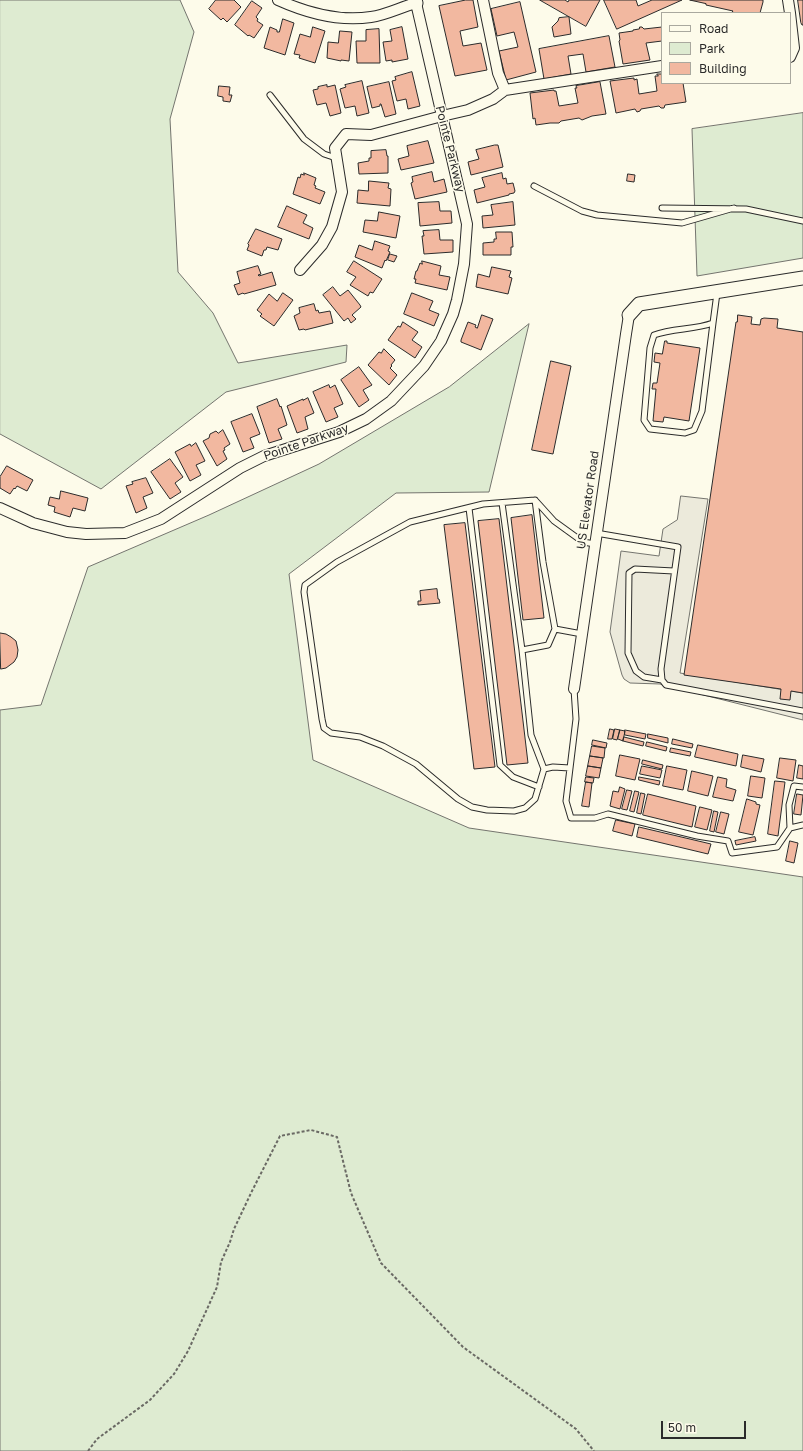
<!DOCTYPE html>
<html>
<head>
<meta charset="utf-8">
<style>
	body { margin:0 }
	#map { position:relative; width:803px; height:1451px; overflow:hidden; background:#fdfbea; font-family:"Golos Text",sans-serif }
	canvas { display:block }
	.legend { position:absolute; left:661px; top:12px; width:130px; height:72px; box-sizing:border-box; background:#fdfbea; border:1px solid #a9a89e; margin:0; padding:5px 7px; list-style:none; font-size:12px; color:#2b2b2b }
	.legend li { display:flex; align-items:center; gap:8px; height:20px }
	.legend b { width:20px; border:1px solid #a9a89e }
	.scale { position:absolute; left:661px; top:1421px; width:85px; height:18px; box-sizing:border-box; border:2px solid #2b2b2b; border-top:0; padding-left:5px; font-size:12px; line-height:14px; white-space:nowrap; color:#2b2b2b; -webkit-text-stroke:3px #fdfbea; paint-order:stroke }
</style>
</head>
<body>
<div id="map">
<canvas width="803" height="1451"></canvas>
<ul class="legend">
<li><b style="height:5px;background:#fdfbea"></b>Road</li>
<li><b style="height:11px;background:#deebd1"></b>Park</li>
<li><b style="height:11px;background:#f2b8a0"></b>Building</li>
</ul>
<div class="scale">50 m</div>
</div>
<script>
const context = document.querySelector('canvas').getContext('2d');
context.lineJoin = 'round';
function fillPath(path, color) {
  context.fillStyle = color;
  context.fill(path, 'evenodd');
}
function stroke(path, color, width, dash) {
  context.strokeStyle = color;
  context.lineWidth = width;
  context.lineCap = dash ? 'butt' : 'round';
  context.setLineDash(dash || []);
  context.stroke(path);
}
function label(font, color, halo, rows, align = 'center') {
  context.font = font + ' "Golos Text",sans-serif';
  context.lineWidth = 3;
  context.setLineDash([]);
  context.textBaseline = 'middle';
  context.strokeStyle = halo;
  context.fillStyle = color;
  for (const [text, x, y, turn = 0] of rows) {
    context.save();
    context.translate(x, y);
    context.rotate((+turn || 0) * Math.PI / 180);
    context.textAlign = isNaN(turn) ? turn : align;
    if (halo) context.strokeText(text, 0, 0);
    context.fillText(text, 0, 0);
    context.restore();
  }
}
const green = new Path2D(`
	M0 0H180L194 32 170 119 178 272 213 313 238 363 347 345 346 362 226 392 101 489 0 434Z
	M803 113V258L697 276 692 129Z
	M529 324 489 492 396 493 289 574 313 760 469 828 803 877V1451H0V710L41 705 88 567 209 515 319 464 449 387Z`);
const parking = new Path2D(`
	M681 496 708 499 680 673 803 693V720L660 684 630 683 624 679 622 675 610 632 621 551 659 556 663 529 677 520Z`);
const building = new Path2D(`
	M216 0H234L241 7 227 22 223 18 221 20 209 9Z
	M466 0H473L478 27 460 31 463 46 481 43 487 70 455 76 439 6Z
	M540 0H565L568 2 569 0H600L586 26Z
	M604 0H636L638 6 652 0H682L617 29Z
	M690 0H763V2L760 13H736L732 12 733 11 706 5V4Z
	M798 0H803V25H802L801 23Z
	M252 1 262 8 256 17 258 19 257 21 263 25 254 38 249 35 248 36 235 25Z
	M520 2 536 72 506 80 499 51 518 47 514 32 497 36 491 9Z
	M569 17 571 34 554 37 552 27 558 21 559 18Z
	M283 19 294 23 285 55 264 48 270 27 277 30V32H279Z
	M313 27 325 31 315 63 299 58 300 55 294 54 300 34 310 37Z
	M402 27 408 59 392 62V60L386 61 383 42 392 41 390 30Z
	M640 27H642L644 29 662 27V41L646 43 650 60 623 64 619 41 620 40 619 33 633 31V30L639 29Z
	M379 29 380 63H357L356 41H366V30Z
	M340 31 352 32 349 61 341 60V61L327 58 328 42 338 43Z
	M609 36 615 67 586 72 583 54 568 56 571 74 544 79 539 49Z
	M412 72 420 106 408 109 406 99 397 101 392 81 396 80 395 77Z
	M657 74H662V83H683L686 102 665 105 664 108H661L659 106 641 109 640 111 637 112 635 109 616 113 610 81 634 78V80L637 79 639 94 657 91 655 76H658Z
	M362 81 369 113 357 116 355 106 345 108 340 89 346 87 345 85Z
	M389 82 396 114 385 117 381 104H380V106L372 108 367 87Z
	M600 82 606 114 592 116 582 120 579 118 561 121 559 123H550L536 125 535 118 533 119 530 93 554 90V91H556L559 106 578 103 575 88H577L576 86Z
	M327 85V87L335 85 341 113 330 116 326 103 317 105 313 90 318 89V87Z
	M219 86 230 87 229 95H232L230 102 223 101V97L218 96Z
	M428 141 434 163 401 170 398 159 409 156 407 146Z
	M495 145H498L503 167 471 175 468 162 479 159 476 150Z
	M386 150 387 156H388V173L359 174 358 163 369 161V158H371V151Z
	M432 172 434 182 444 179 447 192 415 199 411 183 413 182 412 177Z
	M304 173 316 178 314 185 316 186 315 188 325 192 320 204 293 194 298 177 300 178 301 174 304 175Z
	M502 173 503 179 506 178 507 184 513 183 515 191 514 193 509 194V195L477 203 474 190 485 187 482 178Z
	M628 174 635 175 634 182 627 181Z
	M369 181 389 183 388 188 391 189 390 206 357 203 358 190 368 191Z
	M439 202 440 211H451L452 223 420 226 418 203Z
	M513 202 515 225 483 228 482 216 493 215 491 205Z
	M287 206 307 215 303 223 313 228 309 239 278 227Z
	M379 212 400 216 396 238 363 232 365 220 377 221Z
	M256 229 282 239 278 250 267 247 266 250H264L262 256 247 250 249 245 248 244Z
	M439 230 440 240H453V252L424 254 422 236H424L423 231Z
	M496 232H512L513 247H511V255H483V243L494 242V239H496Z
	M375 241 390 246 388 251 390 252 386 261 385 260 382 268 355 257 359 245 372 250Z
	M390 254 397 256 394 262 388 260Z
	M354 261 382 279 373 293 370 292 368 296 350 285 356 277 347 272Z
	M422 261 441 266 439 275 450 277 447 290 415 283 416 279H414L416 271H417L420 263 422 264Z
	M258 266 261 274 258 275 259 276 272 272 276 285 244 294 243 293 238 295 234 285 240 283 237 272Z
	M492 267 511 271 509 277 512 278 508 294 476 287 478 274 489 277Z
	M333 287 340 296 348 290 360 305 361 307 352 315 356 319 351 323 348 318 344 321 323 295Z
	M283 293 293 300 274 326 260 316 262 314 257 310 269 294 277 301Z
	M412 293 433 301 429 310 439 314 434 326 404 314Z
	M314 304 316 311 318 310 319 313 330 311 333 323 305 330 304 329 299 330 294 316 300 313 299 308Z
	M482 315 493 319 481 350 461 342V340L468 322 476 325 475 327 477 328Z
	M738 315 752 317 751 324 760 325 761 319 764 318 778 319 777 328 803 332V693L791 691 790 700 780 699 781 689 684 675 736 322H737Z
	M403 322 418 332 412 340 422 347 415 358 388 340 398 326 400 327Z
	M665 341H667V343L700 348 689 421 664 417 663 422 653 421 656 389H652L653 383H657L660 363 654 362 655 353 662 354Z
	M384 349 395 360 391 365 392 366 390 368 397 375 389 385 368 365 379 352 381 353Z
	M551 361 571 366 553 454 532 450Z
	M359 367 372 385 363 390 369 400 359 407 341 380Z
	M329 385 330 388 335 385 343 404 334 408 338 417 326 422 313 392Z
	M308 398 314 413 305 417 308 429 297 433 287 406 303 399V400Z
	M277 399 280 407 281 406 287 425 278 429 282 439 269 443 257 407Z
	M252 414 260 434 250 438 254 448 243 452 231 422Z
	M223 430 230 444 224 448 225 450 223 451 227 459 217 466 203 441 209 438 210 434 216 431 218 433Z
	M196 443 205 461 196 465 201 475 190 481 175 452 190 444 191 446Z
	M170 459 183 477 175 483 181 492 170 499 151 472Z
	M7 466 33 480 27 491 17 486 15 489 14 488 10 494 0 488V477Z
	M146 478 153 493 143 497 147 508 136 513 126 486 133 484 132 482Z
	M61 491 88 498 85 511 73 508 70 517 54 512 55 507 48 505 50 497 59 499Z
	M532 515 544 618 523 620 511 518Z
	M499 519 528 763 507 765 478 521Z
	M465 523 495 767 474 769 444 525Z
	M437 589 438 599H439L440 603 418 605V601H421L420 591Z
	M0 633 6 634 11 637 16 641 18 650 17 657 14 662 6 668 1 669Z
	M610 729 614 730 612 739H608Z
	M615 729 620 730 617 740 613 739Z
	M620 730 625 731 623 741 618 739Z
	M625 730 646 734 645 739 625 735Z
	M648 734 668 738V743L648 738Z
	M624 737 644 742 643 746 623 741Z
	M673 739 693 744 692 748 672 744Z
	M593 740 607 743 606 748 592 745Z
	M647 742 667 747 666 751 646 746Z
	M698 745 738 754 736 766 695 757Z
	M592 746 605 748 604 758 590 756Z
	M671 748 691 752 690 756 670 752Z
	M620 755 640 759 635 780 616 776Z
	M743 755 764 759 761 772 741 767Z
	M590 756 603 758 601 768 588 766Z
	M780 758 796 760 793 781 777 778Z
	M643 760 663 765 662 769 642 764Z
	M799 765 803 766V779L797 778Z
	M588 766 601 768 599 778 586 776Z
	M642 766 662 770 660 778 640 774Z
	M667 766 687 770 683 790 663 786Z
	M692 771 713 776 708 796 688 791Z
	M751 776 765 778 762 798 748 796Z
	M586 777 594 778 593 783 585 782Z
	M639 777 660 781 659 785 639 780Z
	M718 777 727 779 726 787 736 790 733 801 713 797Z
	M775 781 785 782 778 836 768 834Z
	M586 782 592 783 589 807 582 806Z
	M620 787 625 789 620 809 610 806 613 791 618 792Z
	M627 790 632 791 627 810 622 809Z
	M635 791 639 792 634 812 630 811Z
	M641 793 645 794 641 814 637 813Z
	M648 794 696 806 692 827 643 815Z
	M797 794 803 795 801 815 794 814Z
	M747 799 756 802V804L760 805 753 835 739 832Z
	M700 807 712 810 707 830 695 827Z
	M714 811 718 812 714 832 710 831Z
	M721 812 729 814 724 834 716 832Z
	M616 820 635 824 632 836 613 831Z
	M639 827 711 844 708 854 637 837Z
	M755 837 756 841 736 845 735 841Z
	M790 841 798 843 794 863 786 861Z`);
const path = new Path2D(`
	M88 1451 97 1439 150 1400 174 1374 188 1351 217 1287 221 1262 230 1242 234 1229 252 1191 280 1136 311 1130 337 1137 351 1193 381 1263 463 1347 576 1429 594 1451`);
const service = new Path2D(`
	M270 95 304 139 324 154 336 158
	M534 186 582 211 597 215 682 223 734 208
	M662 208 746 209 803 221
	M713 323 702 411 694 430 685 433 650 429 644 420 650 348 654 335C673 328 694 330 713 323L717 293
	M535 500 543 562 555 629 582 634
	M502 503 522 650 548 645 555 629
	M469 508 500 765 513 777 539 787
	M596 533 678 547 661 669 662 680 666 685 803 711
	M522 650 531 735 544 769
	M662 680 644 677 636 671 628 653 629 573 635 569 674 571
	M574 689 576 719 566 801 571 818H595L608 814 697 836 728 841 732 853 777 847 790 828 789 805 794 786 803 787
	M570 768 553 767 544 769 535 799 525 808 514 811 487 810 472 807 458 799 416 764 383 746 360 737 331 733 324 728 322 719 304 592 305 585 337 562 410 522 483 504 535 500 554 521 583 542 595 544
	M790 828 803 825`);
const minor = new Path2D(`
	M483 0 498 73 505 90
	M788 0 790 13
	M790 13 794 48 790 57
	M300 270 322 245 332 227 342 192 335 148 346 134 371 135 442 116 468 110 493 99 505 90 662 66
	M0 508 33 523 67 532 86 534 125 533 161 519 240 468 264 456 339 432 366 419 391 401 424 366 441 341 453 314 457 300 464 264 467 224 416 3C401 7 386 15 371 17 339 22 307 13 278 0
	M574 689 626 334 629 315`);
const tertiary = new Path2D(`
	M415 0 416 3
	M629 315 639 304 803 278`);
const streetNames = [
	["Pointe Parkway",450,149,76],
	["Pointe Parkway",306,442,-19],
	["US Elevator Road",588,500,-82]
];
fillPath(green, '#deebd1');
stroke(green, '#74746e', 1);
fillPath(parking, '#eceadb');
stroke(parking, '#74746e', 1);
fillPath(building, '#f2b8a0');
stroke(building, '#2b2b2b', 1);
stroke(service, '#2b2b2b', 7);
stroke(minor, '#2b2b2b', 12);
stroke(tertiary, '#2b2b2b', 15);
stroke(path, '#6a6964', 2, [3, 2]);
stroke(service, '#fdfbea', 5);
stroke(minor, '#fdfbea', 10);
stroke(tertiary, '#fdfbea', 13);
label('12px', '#2b2b2b', '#fdfbea', streetNames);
</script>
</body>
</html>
